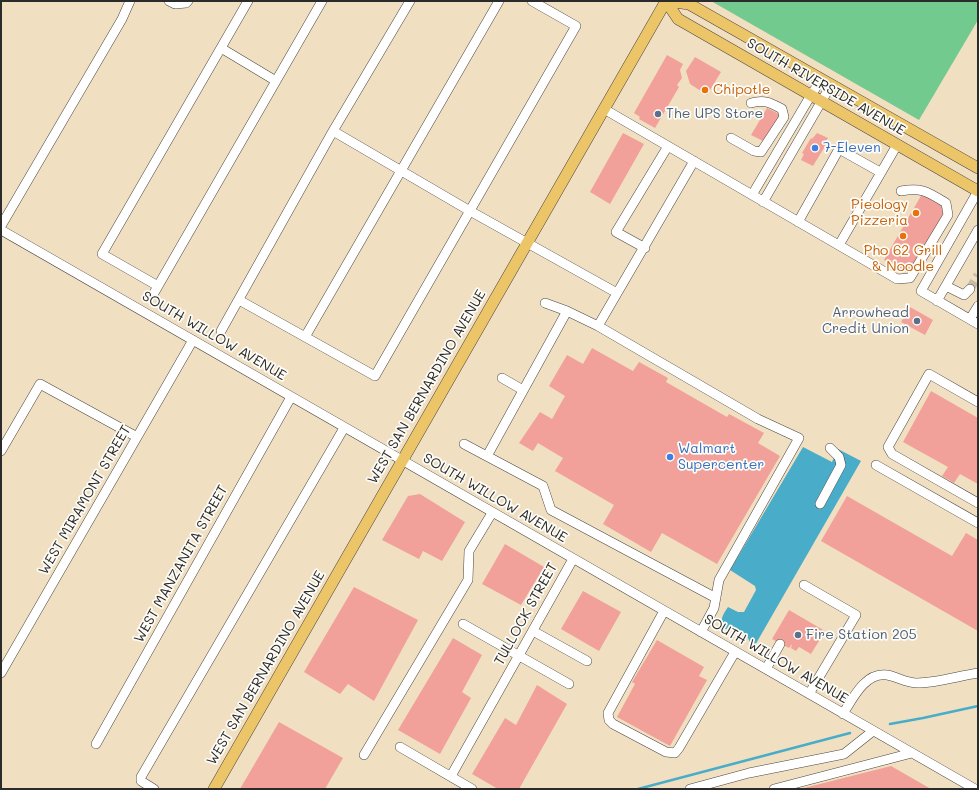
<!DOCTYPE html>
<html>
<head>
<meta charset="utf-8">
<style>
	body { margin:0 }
	#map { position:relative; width:979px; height:790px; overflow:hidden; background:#f1dfc1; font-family:Mali,sans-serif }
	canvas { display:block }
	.frame { position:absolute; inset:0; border:2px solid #2b2b2b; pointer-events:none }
</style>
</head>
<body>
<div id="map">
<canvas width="979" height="790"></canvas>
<div class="frame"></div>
</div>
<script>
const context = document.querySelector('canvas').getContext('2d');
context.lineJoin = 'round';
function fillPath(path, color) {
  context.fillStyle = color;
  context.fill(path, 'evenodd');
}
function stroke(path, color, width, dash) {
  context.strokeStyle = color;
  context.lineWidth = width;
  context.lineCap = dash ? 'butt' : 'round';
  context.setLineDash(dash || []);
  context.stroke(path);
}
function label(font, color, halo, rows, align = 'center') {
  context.font = font + ' Mali,sans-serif';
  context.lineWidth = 3.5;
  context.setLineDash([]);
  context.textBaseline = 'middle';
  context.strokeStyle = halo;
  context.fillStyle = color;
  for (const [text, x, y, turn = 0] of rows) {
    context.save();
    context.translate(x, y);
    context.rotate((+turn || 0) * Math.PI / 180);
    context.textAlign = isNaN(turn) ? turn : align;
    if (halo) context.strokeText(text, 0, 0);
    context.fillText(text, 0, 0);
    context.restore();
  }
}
const green = new Path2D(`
	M711 1H978V20L919 120Z`);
const water = new Path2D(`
	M803 447 832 462 838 449 861 461 754 647C750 643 749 640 747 636 743 628 731 629 723 629 719 621 723 614 728 607L738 612H744L756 590 755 586 730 570Z`);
const stream = new Path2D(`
	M890 724 923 718 978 706
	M638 789 850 733`);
const building = new Path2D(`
	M667 55 683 64 680 70 682 78 677 85 679 87 655 128 639 119 640 117 634 113Z
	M695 57 721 72 707 95 690 84 686 71Z
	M767 108 781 115 765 142 751 135Z
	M623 133 644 144 610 204 590 192Z
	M817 133 828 138 825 142 827 143 813 166 801 160 804 154 802 153 811 138 812 139Z
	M922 194 942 206 944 213 908 273 884 260Z
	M910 307 933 320 925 335 901 322Z
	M592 348 633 371 639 362 668 378 666 382 727 417 729 414 764 433 758 443 780 456 717 564 662 533 651 552 603 524 614 505 555 471 563 458 538 443 533 451 519 443 540 412 552 419 565 396 549 386 567 355 583 364Z
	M931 391 978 418V484L960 474 954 483 942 476 948 467 903 442Z
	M420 494 465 522 442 561 423 551 419 559 382 540 408 496Z
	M847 496 952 556 966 533 978 540V631L821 541Z
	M505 544 544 567 521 605 482 584Z
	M354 587 418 620 374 701 348 684 340 694 304 672Z
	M583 591 621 612 599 651 561 629Z
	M789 610 825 631 811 654 799 647 796 651 791 648 792 644 789 648 772 639Z
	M453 638 482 655 462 692 471 698 440 754 398 730Z
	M657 640 704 667 699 676 707 680 670 746 617 717 635 684 632 682Z
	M537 685 567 704 519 789H498L472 774 505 718 516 725Z
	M279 722 343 758 325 789H240Z
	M891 766 931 789H804V788Z`);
const minorTunnel = new Path2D(`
	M970 289 978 275`);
const minor = new Path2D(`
	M169 1 175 4 186 3 188 1
	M221 48 276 81
	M604 109 897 279 910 278 948 215 946 203C928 192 922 187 901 191
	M333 131 410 1
	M731 138 754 151 761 152 784 117 782 109C771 103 765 99 751 103
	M694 161 598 326 758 419 799 438 719 580 714 608 701 632
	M978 191 921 291 978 324
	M752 195 811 95 821 80
	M763 202 831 85
	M798 222 839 149 880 172
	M1 226 122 19 130 1
	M1 230 975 789
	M839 245 897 145
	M645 248 616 232 668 146
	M158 286 102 254 248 1
	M946 286 964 295 970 289
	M154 293 322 1
	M239 300 375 376 576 26 532 1
	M937 301 978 230
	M545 303 567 311 598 326
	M970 319 978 306
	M221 331 333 131 470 211 617 293
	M305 337 499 1
	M502 378 523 390
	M978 402 929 374 888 447 892 454 978 503
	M464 444 543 486 551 510 716 598
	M1 451 40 384 137 437
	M487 456 567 311
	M876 465 978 523
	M820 504 841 465 839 457 830 448
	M804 585 856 615 809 694
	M664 611 608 713 609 720 613 724 666 752 675 753 679 748 735 652
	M463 624 569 684
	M533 631 587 661
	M766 669 780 644
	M1 673 193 340
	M843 714C853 698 865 672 887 675 898 677 906 683 917 683 937 683 958 676 978 673
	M96 744 291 397
	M400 747 472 789
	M364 755 468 580 469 551 492 513
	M451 776 573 559
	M154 789 141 781V777L344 428
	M690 789 749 773 844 754 873 731
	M774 789 912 753`);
const major = new Path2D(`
	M667 1 689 4 978 168
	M214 789 666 1 678 19 978 191`);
const markers = [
	[705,90,4,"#e8710a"],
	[658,114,4,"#5c6f8a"],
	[815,148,4,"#3f7fe0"],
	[916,213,4,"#e8710a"],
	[903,236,4,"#e8710a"],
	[917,321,4,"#5c6f8a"],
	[670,457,4,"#3f7fe0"],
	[798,635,4,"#5c6f8a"]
];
const streetNames = [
	["SOUTH RIVERSIDE AVENUE",826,87,30],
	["SOUTH WILLOW AVENUE",214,336,30],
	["WEST SAN BERNARDINO AVENUE",427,387,-60],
	["SOUTH WILLOW AVENUE",495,498,30],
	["WEST MIRAMONT STREET",85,500,-60],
	["WEST MANZANITA STREET",181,564,-61],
	["TULLOCK STREET",526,614,-61],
	["SOUTH WILLOW AVENUE",776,659,30],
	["WEST SAN BERNARDINO AVENUE",266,668,-60]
];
const foodNames = [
	["Chipotle",713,90],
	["Pieology",908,205,"right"],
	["Pizzeria",908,221,"right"],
	["Pho 62 Grill",903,251,"center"],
	["& Noodle",903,267,"center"]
];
const serviceNames = [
	["The UPS Store",666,114],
	["Arrowhead",909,313,"right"],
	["Credit Union",909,329,"right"],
	["Fire Station 205",806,635]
];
const shopNames = [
	["7-Eleven",823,148],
	["Walmart",678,449],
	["Supercenter",678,465]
];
fillPath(green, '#73ca8f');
fillPath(water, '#49acc9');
stroke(stream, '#49acc9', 2.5);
fillPath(building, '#f1a199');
stroke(minorTunnel, '#c9bba3', 9, [9, 4.5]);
stroke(minor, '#494642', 10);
stroke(major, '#494642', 12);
stroke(minor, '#fff', 9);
stroke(major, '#edc569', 11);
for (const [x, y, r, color] of markers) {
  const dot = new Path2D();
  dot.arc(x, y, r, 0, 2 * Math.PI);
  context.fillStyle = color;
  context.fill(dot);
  stroke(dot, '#fdfcf7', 1.5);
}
label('14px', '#2b2b2b', '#fdfcf7', streetNames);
label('14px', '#c56008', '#fdfcf7', foodNames, 'left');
label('14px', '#4e5e75', '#fdfcf7', serviceNames, 'left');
label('14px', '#366cbe', '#fdfcf7', shopNames, 'left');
</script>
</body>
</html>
